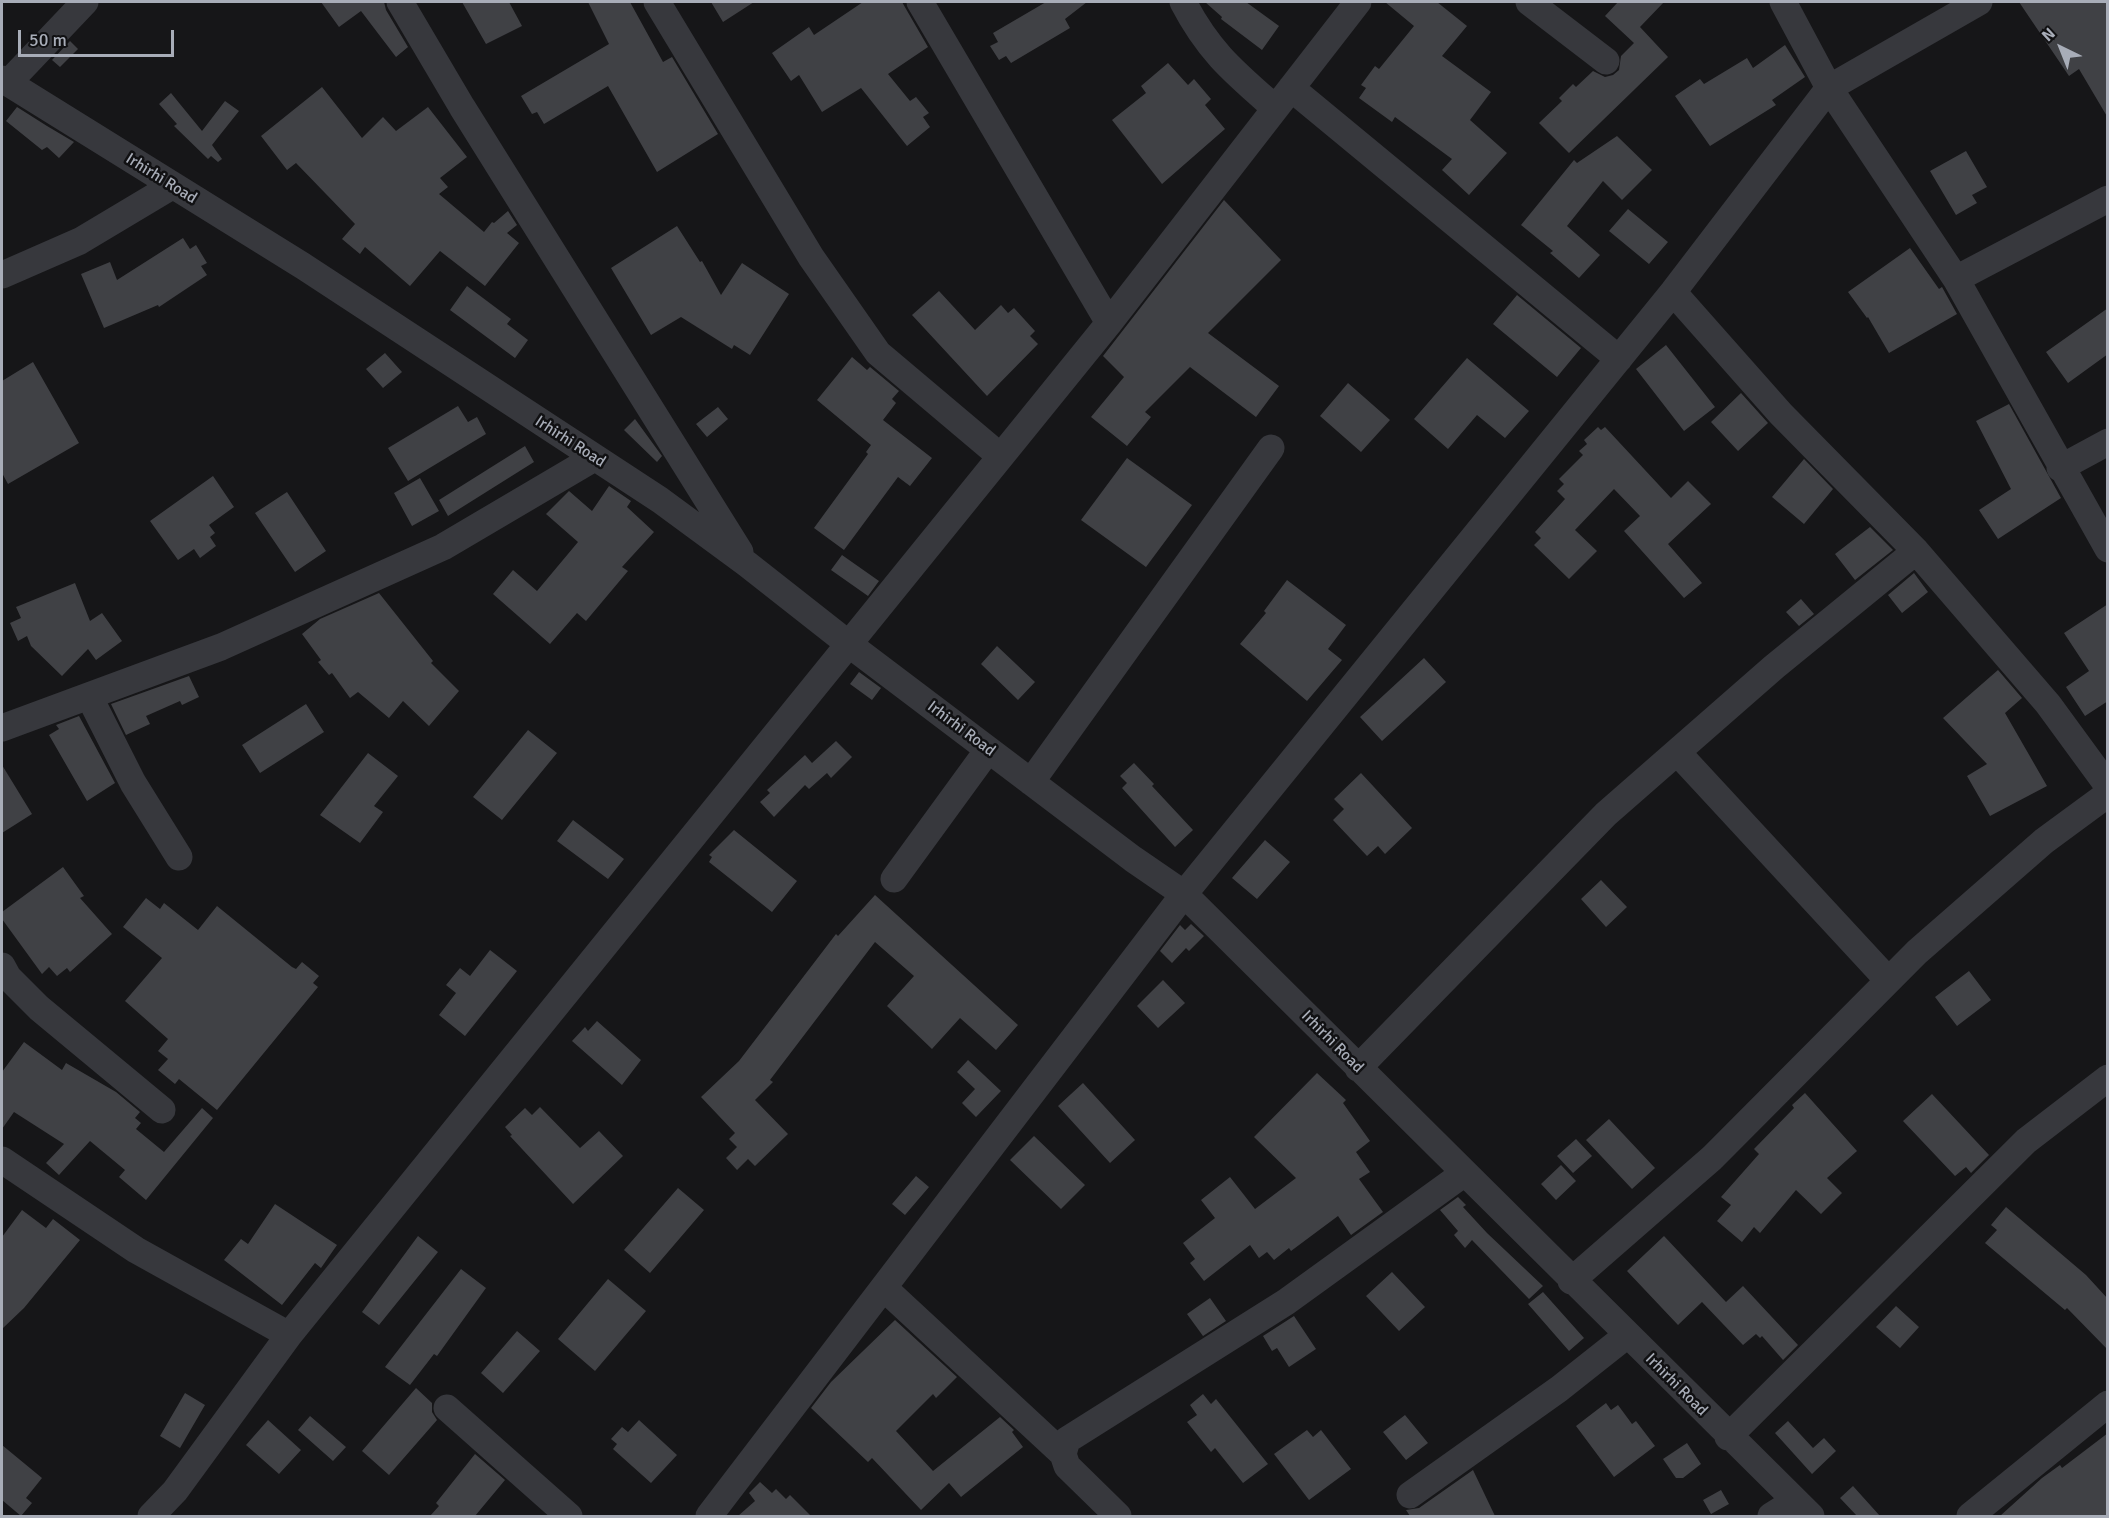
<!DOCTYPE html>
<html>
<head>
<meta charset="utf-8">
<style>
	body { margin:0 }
	#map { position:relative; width:2109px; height:1518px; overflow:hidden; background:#161618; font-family:Signika,sans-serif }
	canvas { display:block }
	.frame { position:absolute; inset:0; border:3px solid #a8adb8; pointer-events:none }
	.north { position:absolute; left:2031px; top:18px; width:60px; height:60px; -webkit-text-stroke:4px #111113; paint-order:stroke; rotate:317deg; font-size:16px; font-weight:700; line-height:24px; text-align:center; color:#a8adb8 }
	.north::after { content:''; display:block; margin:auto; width:21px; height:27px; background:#a8adb8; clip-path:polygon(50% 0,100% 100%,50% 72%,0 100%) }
	.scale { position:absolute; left:18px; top:30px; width:156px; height:27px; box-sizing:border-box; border:3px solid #a8adb8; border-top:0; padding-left:8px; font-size:18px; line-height:21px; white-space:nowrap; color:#a8adb8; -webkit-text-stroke:4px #111113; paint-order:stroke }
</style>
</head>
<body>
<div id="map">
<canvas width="2109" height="1518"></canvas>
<div class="frame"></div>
<div class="north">N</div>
<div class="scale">50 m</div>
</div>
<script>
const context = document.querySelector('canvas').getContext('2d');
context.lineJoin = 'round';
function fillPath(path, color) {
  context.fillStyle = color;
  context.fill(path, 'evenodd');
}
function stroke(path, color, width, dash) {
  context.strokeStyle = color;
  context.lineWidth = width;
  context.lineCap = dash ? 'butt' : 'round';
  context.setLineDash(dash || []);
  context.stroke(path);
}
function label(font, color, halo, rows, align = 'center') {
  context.font = font + ' Signika,sans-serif';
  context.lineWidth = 5;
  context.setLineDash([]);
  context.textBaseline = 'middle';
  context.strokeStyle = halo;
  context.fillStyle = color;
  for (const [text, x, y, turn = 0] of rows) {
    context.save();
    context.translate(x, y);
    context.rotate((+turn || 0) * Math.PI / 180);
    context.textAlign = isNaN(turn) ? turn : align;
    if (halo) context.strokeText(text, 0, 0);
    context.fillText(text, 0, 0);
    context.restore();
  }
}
const building = new Path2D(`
	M321 2H384L386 10 408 47 396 57 361 11 339 27Z
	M462 2H509L522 26 486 44Z
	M588 2H630L663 62 672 57 718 134 657 172 608 86 544 124 537 112 532 114 521 96 609 44Z
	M711 2H754L723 22Z
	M863 2H902L928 47 888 74 910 101 916 97 929 113 923 117 930 127 907 146 861 88 822 112 799 75 791 81 772 53 809 27 814 35Z
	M1046 2H1087L1065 19 1070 28 1011 63 1006 56 999 60 990 46 998 42 993 33Z
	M1205 2H1246L1279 26 1262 50 1221 19 1222 17Z
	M1385 2H1437L1467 26 1442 56 1491 92 1470 120 1507 153 1469 195 1442 170 1452 159 1395 117 1392 122 1359 98 1366 88 1361 85 1375 66 1379 69 1414 26Z
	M1618 2H1664L1640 27 1668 57 1569 153 1539 123 1562 101 1559 98 1573 84 1576 87 1593 71 1605 77 1613 75 1619 70 1621 56 1634 43 1605 16Z
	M2019 2H2108V118L2079 69 2069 76Z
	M70 41 78 49 60 67 52 60Z
	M1785 45 1805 77 1772 100 1776 105 1710 146 1675 96 1700 79 1704 84 1747 58 1753 68Z
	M1168 63 1188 85 1194 79 1211 99 1205 105 1225 129 1162 184 1112 120 1146 93 1141 86Z
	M322 87 362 138 383 117 396 131 428 107 467 157 440 178 448 187 439 194 484 232 492 222 494 223 508 211 517 225 507 233 519 243 485 286 440 251 410 286 365 247 360 254 342 239 355 224 296 163 287 170 261 136Z
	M171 93 202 131 225 101 239 111 212 145 222 159 218 162 211 156 208 159 174 126 177 124 159 104Z
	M17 107 47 126 74 142 59 158 47 147 42 150 6 121Z
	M1617 136 1652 170 1622 200 1603 181 1567 226 1600 255 1579 278 1550 253 1553 251 1521 225 1574 160 1577 163Z
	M1966 151 1987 187 1972 195 1977 203 1956 215 1930 171Z
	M1224 200 1281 260 1208 333 1279 386 1256 417 1190 367 1145 412 1151 417 1127 446 1091 417 1124 377 1103 356Z
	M1628 209 1668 242 1649 264 1609 231Z
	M677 226 700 262 702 261 721 295 742 263 789 294 750 355 734 345 732 349 681 317 651 335 611 268Z
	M183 238 190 249 196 245 207 263 201 266 207 275 159 307 158 305 104 328 81 274 110 262 117 280Z
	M1910 248 1939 289 1942 287 1957 314 1889 353 1868 317 1867 318 1848 292Z
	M467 286 511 319 507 324 528 340 515 358 450 310Z
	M939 291 975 330 1001 305 1008 313 1014 308 1035 331 1030 336 1038 344 987 396 912 315Z
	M1517 295 1581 348 1557 377 1493 324Z
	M2108 308V354L2068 383 2046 352Z
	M1666 345 1715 407 1684 431 1636 369Z
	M385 353 402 372 383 388 366 369Z
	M852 357 867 370 870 367 899 391 892 399 896 403 883 420 932 458 910 486 898 477 844 550 814 528 868 454 866 452 871 445 817 400Z
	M1467 358 1529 411 1505 438 1477 415 1448 449 1414 419Z
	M33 362 79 443 8 484 2 473V381Z
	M1348 383 1390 420 1361 452 1320 416Z
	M1741 393 1768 423 1738 451 1711 422Z
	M2009 404 2061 498 1998 539 1979 510 2011 489 1976 421Z
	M458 406 468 422 477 417 486 434 408 481 388 448Z
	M718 407 728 419 707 437 696 424Z
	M635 419 662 456 657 462 624 430Z
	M1598 427 1601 430 1605 427 1671 498 1688 481 1711 504 1668 544 1702 583 1684 598 1624 531 1640 516 1614 489 1575 530 1597 551 1569 579 1534 545 1541 538 1535 532 1565 499 1557 491 1564 484 1559 479 1583 455 1579 451 1587 444 1584 440Z
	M525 446 534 462 448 516 439 500Z
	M1127 458 1192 505 1146 567 1081 520Z
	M1804 459 1833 489 1804 524 1772 497Z
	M213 476 234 507 209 525 215 533 210 537 216 546 200 558 194 549 178 560 150 521Z
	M420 478 439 511 412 526 394 493Z
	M609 486 631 501 627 507 654 532 622 567 628 571 586 621 577 613 550 644 493 594 513 570 537 591 578 542 546 514 569 491 592 511Z
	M287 492 326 551 295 572 255 513Z
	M1870 527 1893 550 1855 580 1835 554Z
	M842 555 879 581 868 596 831 570Z
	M1914 573 1928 592 1902 613 1888 595Z
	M1287 580 1346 625 1328 649 1342 660 1307 701 1240 644 1266 613 1264 611Z
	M75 583 90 621 102 613 122 641 96 660 88 649 62 676 31 646 27 636 18 641 10 623 21 618 16 607Z
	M379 593 433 661 431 663 459 691 429 726 403 701 389 718 358 692 350 698 332 673 329 675 318 662 321 660 302 634 320 619Z
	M1801 599 1814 614 1799 626 1786 612Z
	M2108 604V701L2085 716 2066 687 2089 671 2064 633Z
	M997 646 1035 682 1018 700 981 664Z
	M1424 658 1446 682 1382 741 1360 717Z
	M1998 670 2022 698 2005 713 2047 786 1990 816 1967 776 1987 764 1943 718Z
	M859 672 881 688 872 700 850 684Z
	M189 676 199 697 182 705 180 701 146 716 150 724 126 735 111 704Z
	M306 704 324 732 260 773 242 745Z
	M79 716 115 783 87 801 49 735 59 729 56 725Z
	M528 730 557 753 502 820 473 797Z
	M836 741 852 757 831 778 827 773 809 789 805 785 774 817 760 802 770 793 767 790 805 755 812 763Z
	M368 753 398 776 374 806 383 812 360 843 320 815Z
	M1134 763 1154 784 1152 786 1193 830 1175 847 1122 788 1127 783 1120 776Z
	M2 765 32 814 2 833Z
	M1361 773 1412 828 1385 854 1378 846 1367 856 1333 820 1344 809 1334 799Z
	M573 820 624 859 608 879 557 841Z
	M734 830 797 881 772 912 709 862 712 857 709 855Z
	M1265 840 1290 862 1257 899 1232 878Z
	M63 867 84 896 80 898 112 934 70 972 67 968 57 976 49 967 42 974 2 919V912Z
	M1601 880 1627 907 1606 927 1581 899Z
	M875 895 1018 1025 996 1050 960 1018 932 1049 887 1006 914 976 875 942 770 1080 773 1082 755 1100 788 1134 755 1166 748 1159 737 1170 726 1158 737 1147 729 1139 735 1133 701 1097 739 1061 836 934 838 936Z
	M146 898 160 909 164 903 198 930 217 906 292 967 296 969 302 962 319 976 313 983 318 987 217 1110 179 1079 175 1084 158 1070 168 1059 158 1051 168 1039 125 1001 162 958 123 927Z
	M1191 924 1204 936 1189 951 1186 948 1172 963 1160 951 1180 925 1185 930Z
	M490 950 517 971 465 1036 439 1015 456 993 446 985 460 968 470 976Z
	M1969 971 1991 1000 1957 1026 1935 997Z
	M1163 980 1185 1003 1158 1028 1137 1006Z
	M597 1021 641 1060 622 1085 572 1041 585 1027 588 1031Z
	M24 1042 62 1070 66 1063 116 1092 140 1112 135 1118 141 1123 136 1129 164 1152 202 1108 213 1118 146 1200 119 1177 125 1170 90 1141 59 1175 46 1163 64 1144 14 1112 2 1129V1072Z
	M968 1060 1001 1091 976 1117 962 1103 975 1089 957 1072Z
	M1317 1073 1346 1100 1343 1103 1370 1141 1356 1152 1370 1172 1359 1179 1383 1212 1351 1235 1338 1216 1291 1251 1289 1248 1274 1260 1267 1252 1259 1258 1250 1245 1204 1281 1190 1263 1195 1259 1183 1243 1215 1218 1201 1200 1230 1177 1255 1209 1296 1178 1254 1137Z
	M1083 1083 1135 1140 1110 1163 1058 1106Z
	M1805 1093 1857 1151 1827 1178 1842 1193 1821 1214 1796 1190 1760 1233 1754 1227 1742 1242 1717 1221 1731 1205 1721 1197 1759 1154 1754 1149 1794 1108 1792 1105Z
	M1932 1094 1989 1155 1971 1173 1966 1167 1955 1176 1903 1121Z
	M540 1107 580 1148 599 1131 623 1156 573 1204 510 1136 512 1135 505 1127 525 1108 532 1115Z
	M1609 1119 1655 1168 1632 1189 1586 1140Z
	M1034 1136 1085 1185 1061 1209 1010 1160Z
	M1576 1139 1592 1156 1573 1173 1557 1156Z
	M1561 1165 1576 1181 1556 1200 1541 1184Z
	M916 1176 929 1187 905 1215 892 1204Z
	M678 1188 704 1210 650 1273 624 1250Z
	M1458 1197 1466 1205 1463 1207 1487 1233 1543 1286 1529 1299 1472 1240 1465 1248 1454 1235 1458 1231 1440 1210Z
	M275 1204 337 1245 321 1268 315 1263 282 1305 224 1260 241 1239 248 1244Z
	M2006 1207 2086 1275 2108 1299V1350L2067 1308 2065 1310 1985 1243 1997 1230 1991 1225Z
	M22 1210 46 1228 53 1219 80 1240 24 1308 2 1329V1237Z
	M418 1236 438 1252 379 1325 362 1312Z
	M1664 1236 1726 1302 1743 1286 1798 1345 1783 1360 1762 1336 1760 1338 1756 1334 1743 1345 1702 1302 1678 1325 1627 1271Z
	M461 1269 486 1288 437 1356 434 1354 410 1385 385 1367Z
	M1392 1272 1425 1307 1399 1331 1366 1296Z
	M608 1279 646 1311 595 1371 558 1339Z
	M1543 1292 1584 1338 1569 1351 1528 1304Z
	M1210 1298 1226 1321 1203 1336 1187 1314Z
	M1896 1306 1919 1327 1900 1348 1876 1327Z
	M1294 1316 1316 1349 1289 1367 1277 1348 1272 1351 1263 1336Z
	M895 1320 957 1377 936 1398 933 1394 896 1431 933 1471 1000 1417 1014 1430 1012 1432 1023 1447 961 1497 949 1483 921 1510 872 1458 868 1462 811 1408 831 1382Z
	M517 1331 540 1351 503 1393 481 1373Z
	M416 1388 432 1403V1412L437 1420 389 1475 362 1451Z
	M185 1393 205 1405 180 1448 160 1436Z
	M1203 1394 1211 1404 1216 1399 1268 1464 1243 1483 1215 1448 1211 1452 1187 1422 1197 1415 1190 1405Z
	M1606 1403 1611 1410 1618 1405 1632 1424 1636 1421 1655 1446 1614 1477 1576 1426Z
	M1405 1415 1428 1443 1406 1460 1383 1432Z
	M310 1416 346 1447 333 1461 298 1430Z
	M268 1420 301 1450 279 1474 246 1445Z
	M639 1420 677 1455 651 1483 613 1449 617 1444 611 1439 622 1427 628 1432Z
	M1788 1421 1813 1448 1824 1438 1836 1451 1812 1474 1775 1433Z
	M1307 1430 1313 1437 1321 1430 1351 1469 1309 1500 1274 1454Z
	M2108 1433V1516H2000L2042 1478 2060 1465 2062 1468Z
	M1687 1443 1701 1464 1683 1478H1676L1663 1459Z
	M2 1445 42 1478 26 1498 32 1503 21 1516 2 1500Z
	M475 1454 505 1480 475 1516H430L439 1506 436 1503Z
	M1473 1470 1495 1516H1410L1406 1510 1419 1508Z
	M760 1482 772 1493 776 1489 786 1499 790 1495 811 1516H738L755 1501 749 1493Z
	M1853 1486 1880 1516H1857L1840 1498Z
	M1721 1490 1729 1504 1711 1514 1703 1500Z`);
const minor = new Path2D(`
	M400 2 462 107 740 552
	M657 2 811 257 878 353 1000 456
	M920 2 1109 323
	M1183 2C1209 52 1234 72 1275 108
	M1529 2 1606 61
	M1783 2 1829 88 1956 279 2108 549
	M2 79 303 266 660 500 747 564 850 645 1133 859 1184 894 1811 1516
	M8 83 85 2
	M1291 88 1619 359
	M2 275 80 241 172 186
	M1956 279 2108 199
	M1673 292 1781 414 1916 551 2048 704 2108 786
	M2060 468 2108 442
	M89 696 133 783 179 857
	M2 728 221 647 443 547 594 458
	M1677 752 1888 980
	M1031 782 1271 448
	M894 879 988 750
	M2 966 8 977 39 1008 162 1110
	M1358 1068 1606 814 1774 667 1916 551
	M2 1160 136 1250 289 1335
	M1571 1281 1712 1158 1917 952 2044 841 2108 794
	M884 1288 1063 1454
	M447 1408 569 1516
	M1728 1437 2026 1141 2108 1078
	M1410 1495 1559 1389 1626 1336
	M151 1516 175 1491 289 1335 1109 323 1358 2
	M709 1516 1184 894 1673 292 1829 88 1979 2
	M1118 1516 1067 1466 1063 1454 1067 1440 1286 1302 1463 1174
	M1771 1516 1795 1501
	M1970 1516 2108 1404`);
const streetNames = [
	["Irhirhi Road",161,179,32],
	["Irhirhi Road",570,442,33],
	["Irhirhi Road",961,729,37],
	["Irhirhi Road",1332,1042,45],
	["Irhirhi Road",1676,1385,45]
];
fillPath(building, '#404145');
stroke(minor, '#37383d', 27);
label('16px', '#a8adb8', '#111113', streetNames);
</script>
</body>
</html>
